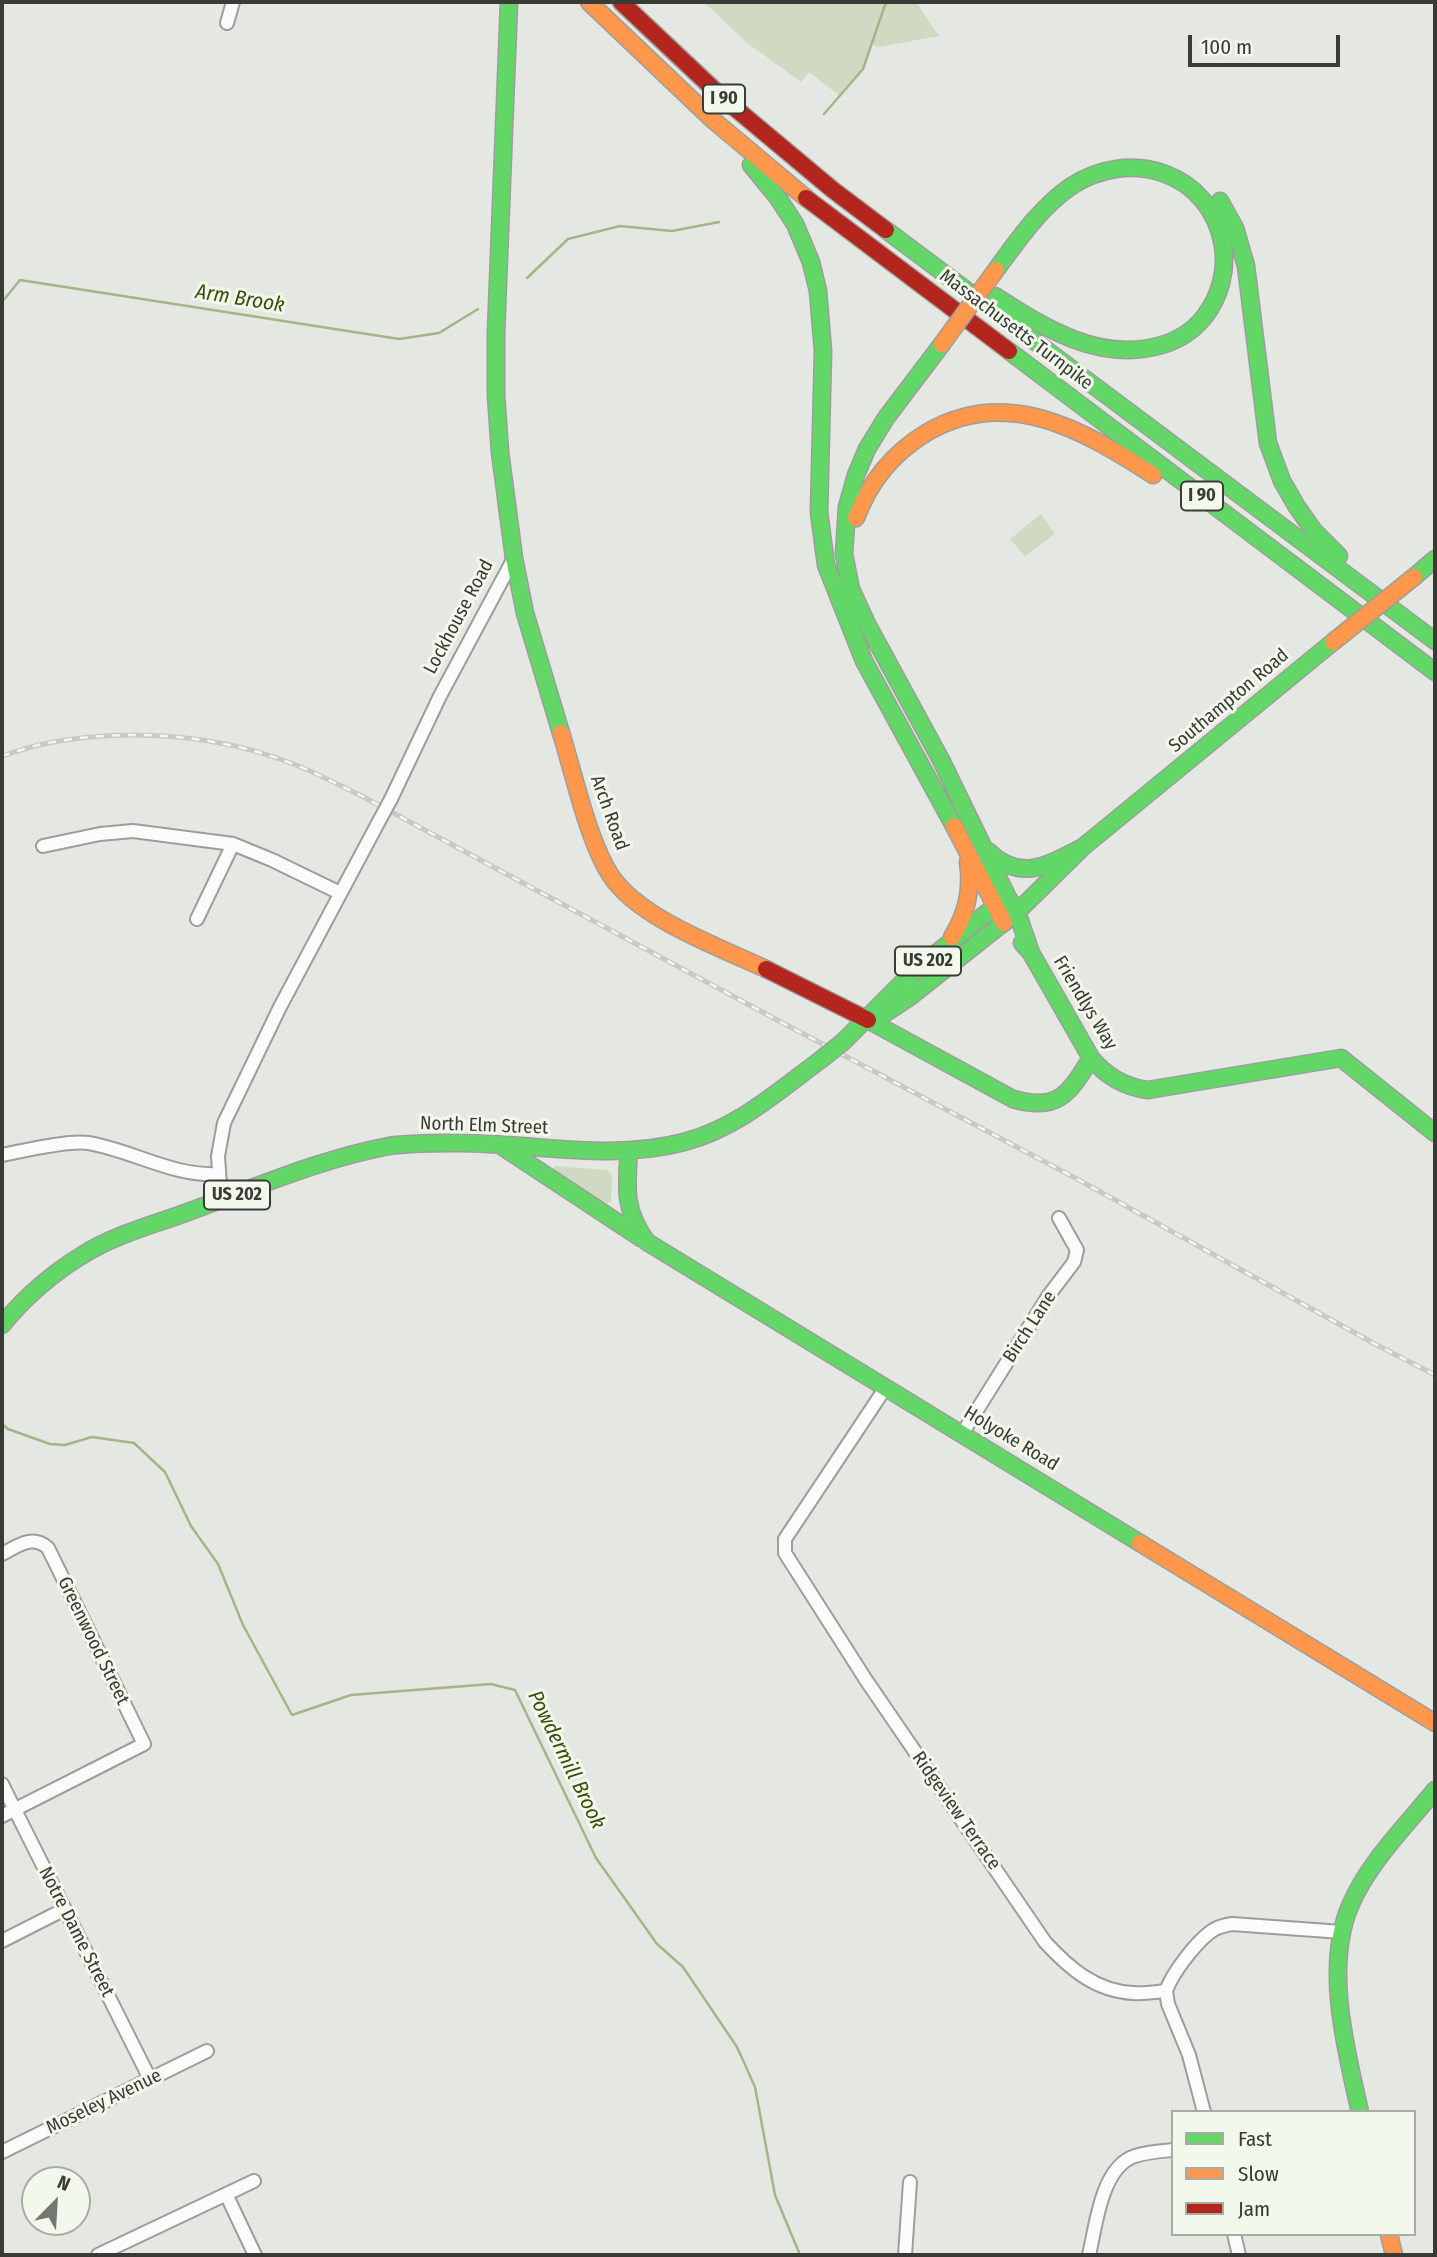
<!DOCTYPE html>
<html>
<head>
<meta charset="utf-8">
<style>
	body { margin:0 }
	#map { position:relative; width:1437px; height:2257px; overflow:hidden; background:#e5e7e2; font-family:"Fira Sans Condensed",sans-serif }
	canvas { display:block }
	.frame { position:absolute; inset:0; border:4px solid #393b37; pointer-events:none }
	.legend { position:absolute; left:1171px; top:2110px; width:245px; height:126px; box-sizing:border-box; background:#f3f8ec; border:2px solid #a9aca4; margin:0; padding:9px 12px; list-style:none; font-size:21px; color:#393b37 }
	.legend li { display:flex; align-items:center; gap:14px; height:35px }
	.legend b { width:35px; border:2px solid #a9aca4 }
	.north { position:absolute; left:21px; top:2166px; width:70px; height:70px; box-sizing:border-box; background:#f3f8ec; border:2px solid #a9aca4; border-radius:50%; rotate:24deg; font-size:19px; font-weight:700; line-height:28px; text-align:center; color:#393b37 }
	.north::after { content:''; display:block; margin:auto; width:24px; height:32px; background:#757773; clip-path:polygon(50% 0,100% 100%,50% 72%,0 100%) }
	.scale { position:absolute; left:1188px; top:35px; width:152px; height:32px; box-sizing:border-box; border:4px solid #393b37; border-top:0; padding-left:9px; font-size:21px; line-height:24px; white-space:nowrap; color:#393b37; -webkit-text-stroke:5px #f3f8ec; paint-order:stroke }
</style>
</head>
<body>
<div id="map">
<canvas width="1437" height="2257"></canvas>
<div class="frame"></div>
<ul class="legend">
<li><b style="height:9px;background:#63d668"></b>Fast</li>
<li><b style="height:9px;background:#ff974d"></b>Slow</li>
<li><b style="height:9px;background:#b3261e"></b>Jam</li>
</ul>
<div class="north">N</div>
<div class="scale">100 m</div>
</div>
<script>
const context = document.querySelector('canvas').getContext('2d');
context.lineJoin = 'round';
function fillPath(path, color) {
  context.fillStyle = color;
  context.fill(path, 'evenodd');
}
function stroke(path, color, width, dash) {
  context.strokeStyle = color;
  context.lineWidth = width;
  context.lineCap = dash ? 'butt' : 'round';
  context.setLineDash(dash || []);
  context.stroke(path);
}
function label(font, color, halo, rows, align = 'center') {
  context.font = font + ' "Fira Sans Condensed",sans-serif';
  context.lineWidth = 6;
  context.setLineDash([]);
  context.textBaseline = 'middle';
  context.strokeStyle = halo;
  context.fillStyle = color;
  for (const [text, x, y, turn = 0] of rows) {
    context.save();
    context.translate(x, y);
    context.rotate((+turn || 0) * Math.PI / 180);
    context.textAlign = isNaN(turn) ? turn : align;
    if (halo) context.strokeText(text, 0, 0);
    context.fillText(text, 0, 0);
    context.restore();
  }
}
const green = new Path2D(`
	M704 2H916L939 36 878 47 871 43 863 69 844 89 841 97 809 72 801 82 746 42Z
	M1041 514 1055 534 1025 556 1010 539Z
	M555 1166 608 1170 612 1176 611 1202 605 1204 551 1170Z`);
const stream = new Path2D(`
	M824 114 863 69 886 2
	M527 278 568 239 620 226 672 231 719 222
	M2 302 20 280 399 339 439 333 478 309
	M2 1424 8 1429 50 1444 65 1445 92 1437 134 1443 165 1472 191 1526 218 1564 243 1625 292 1715 351 1695 491 1684 515 1690 596 1858 657 1944 683 1967 737 2047 755 2087 775 2195 800 2255`);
const street = new Path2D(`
	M227 23 233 2
	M391 799 440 696 514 558
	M43 846 100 834 133 831 233 844 272 860 340 893
	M197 919 233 844
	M2 1155C23 1151 68 1140 88 1143 132 1150 173 1177 219 1174
	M221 1200 218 1156 224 1123 280 1007 378 823
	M886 1387 785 1539V1553L866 1680 1045 1942C1069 1968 1095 1991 1133 1993 1144 1994 1155 1992 1166 1991 1172 1973 1199 1938 1215 1929 1221 1926 1226 1925 1232 1924L1342 1932
	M962 1434 1049 1295 1074 1262 1077 1250 1059 1218
	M2 1554C18 1546 32 1534 48 1548L144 1744 2 1816
	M2 1784 150 2079
	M2 1941 65 1909
	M1166 1991 1168 2004 1189 2055 1204 2112
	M2 2152 207 2051
	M226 2194 255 2255
	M1234 2234 1239 2255
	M98 2255 254 2181
	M905 2255 910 2182
	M1089 2255C1096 2226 1101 2167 1135 2156 1147 2152 1161 2151 1173 2150`);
const fast = new Path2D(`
	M509 2 496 333V395L500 452 514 558 525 613 561 733
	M751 165 778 198 795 224 811 262 818 291 823 351 819 512 826 565 864 661 954 826
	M1220 201 1235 228 1246 266 1268 443 1282 481 1297 507 1314 531 1339 556
	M886 230 1435 641
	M995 296C1046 329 1100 363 1162 345 1179 340 1194 330 1205 316 1220 296 1227 270 1223 246 1211 171 1128 147 1070 187 1040 208 1018 240 996 270
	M1009 351 1435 672
	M1414 577 1435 559
	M988 851C1021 883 1048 865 1083 847
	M1031 953 1017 912 1083 847 1333 642
	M868 1020 1013 1099C1058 1112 1069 1094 1091 1058L1031 953 1022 943
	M868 1020 884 1014 911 996 1017 912 1007 896 941 760 867 624 851 589 844 554 847 507 856 475 867 449 886 418 942 344
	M843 1042 913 972 1003 900
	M1091 1058C1106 1076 1124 1087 1148 1090L1341 1058 1435 1133
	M503 1147 641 1238
	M629 1151C626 1188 624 1211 647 1242L1140 1543
	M2 1325C25 1297 50 1275 81 1256 113 1235 153 1225 188 1212 254 1188 320 1159 389 1146 409 1143 432 1143 453 1143 529 1142 609 1162 684 1142 737 1128 776 1093 819 1061
	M1360 2112C1346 2050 1324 1967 1350 1906 1368 1863 1406 1826 1435 1790`);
const slow = new Path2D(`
	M589 2 713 120 806 198
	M856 518C870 481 892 454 926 433 1007 385 1083 430 1153 475
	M561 733C574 774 588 841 611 876 640 919 719 947 766 969
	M954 826 1004 923
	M952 937C967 913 972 890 968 862
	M1140 1543 1435 1723
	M1389 2234 1394 2255`);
const jam = new Path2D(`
	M621 2 723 98 833 190 886 230
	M806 198 1009 351
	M766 969 868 1020`);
const rail = new Path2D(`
	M2 756C15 752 29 747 43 744 126 727 218 734 296 765 318 774 339 785 360 795L779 1021 1079 1180 1375 1344 1435 1375`);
const streetBridge = new Path2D(`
	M378 823 391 799`);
const fastBridge = new Path2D(`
	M819 1061 843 1042`);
const slowBridge = new Path2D(`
	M942 344 996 270
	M1333 642 1414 577`);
const shields = [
	[724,99,42],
	[1202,496,42],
	[928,961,66],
	[237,1195,66]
];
const shieldNames = [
	["I 90",724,99],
	["I 90",1202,496],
	["US 202",928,961],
	["US 202",237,1195]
];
const streetNames = [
	["Massachusetts Turnpike",1016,330,37],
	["Lockhouse Road",459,617,-62],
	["Southampton Road",1229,701,-40],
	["Arch Road",609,813,70],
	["Friendlys Way",1085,1003,59],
	["North Elm Street",484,1126,2],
	["Birch Lane",1030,1327,-57],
	["Holyoke Road",1011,1439,31],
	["Greenwood Street",93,1641,64],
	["Ridgeview Terrace",956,1811,55],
	["Notre Dame Street",76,1932,63],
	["Moseley Avenue",104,2102,-26]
];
const waterNames = [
	["Arm Brook",240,299,9],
	["Powdermill Brook",566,1760,64]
];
fillPath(green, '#d0dac2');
stroke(stream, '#a4b58a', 2.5);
stroke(street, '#9c9e9a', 16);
stroke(fast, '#9c9e9a', 19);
stroke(slow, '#9c9e9a', 19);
stroke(jam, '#9c9e9a', 19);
stroke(street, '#fbfbfb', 12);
stroke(fast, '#63d668', 16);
stroke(slow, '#ff974d', 16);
stroke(jam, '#b3261e', 16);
stroke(rail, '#c7c8c7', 5);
stroke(rail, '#f3f8ec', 2.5, [8]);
stroke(streetBridge, '#9c9e9a', 16, []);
stroke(fastBridge, '#9c9e9a', 19, []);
stroke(slowBridge, '#9c9e9a', 19, []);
stroke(streetBridge, '#fbfbfb', 12);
stroke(fastBridge, '#63d668', 16);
stroke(slowBridge, '#ff974d', 16);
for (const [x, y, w] of shields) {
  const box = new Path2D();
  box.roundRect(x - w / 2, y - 14.5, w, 29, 5);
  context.fillStyle = '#f3f8ec';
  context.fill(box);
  stroke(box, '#393b37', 2);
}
label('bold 18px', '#393b37', null, shieldNames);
label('19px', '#393b37', '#f3f8ec', streetNames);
label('italic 21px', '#394e0a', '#f3f8ec', waterNames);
</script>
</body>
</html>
